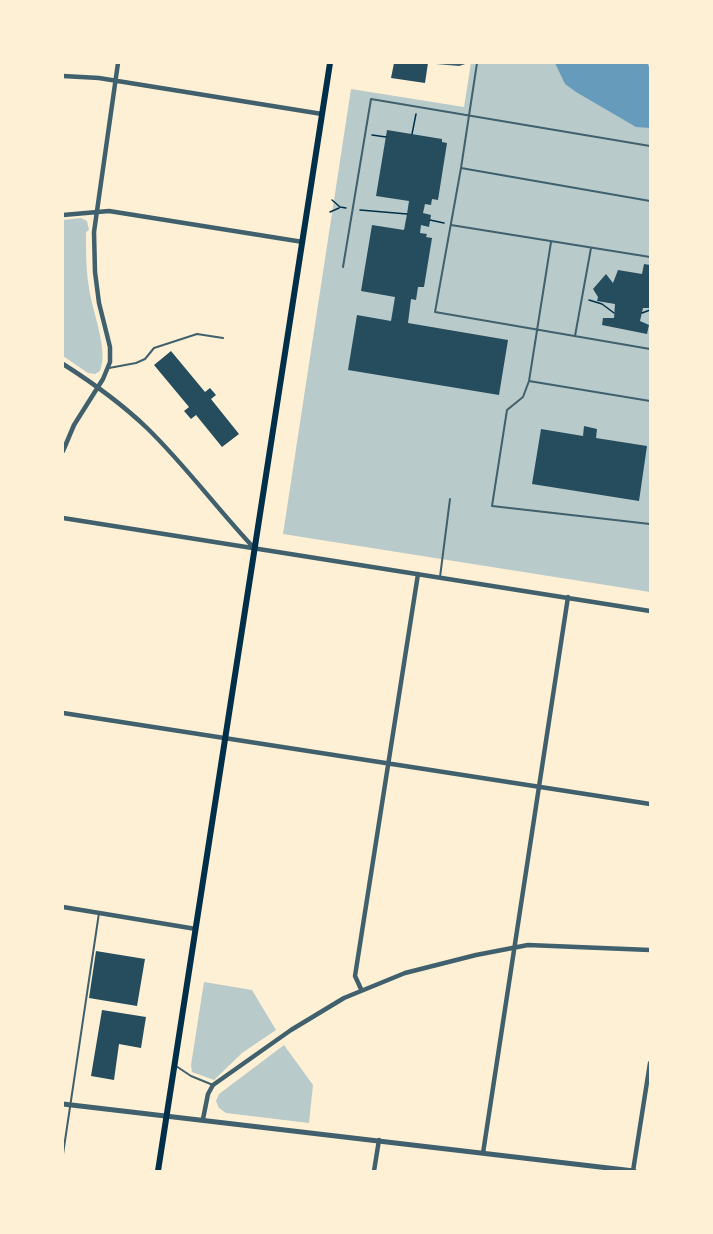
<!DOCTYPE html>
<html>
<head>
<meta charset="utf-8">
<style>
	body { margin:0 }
	#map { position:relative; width:713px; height:1234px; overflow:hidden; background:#fdf0d5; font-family:Montserrat,sans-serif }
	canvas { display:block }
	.frame { position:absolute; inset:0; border:64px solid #fdf0d5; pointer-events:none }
</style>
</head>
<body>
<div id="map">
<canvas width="713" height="1234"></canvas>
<div class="frame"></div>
</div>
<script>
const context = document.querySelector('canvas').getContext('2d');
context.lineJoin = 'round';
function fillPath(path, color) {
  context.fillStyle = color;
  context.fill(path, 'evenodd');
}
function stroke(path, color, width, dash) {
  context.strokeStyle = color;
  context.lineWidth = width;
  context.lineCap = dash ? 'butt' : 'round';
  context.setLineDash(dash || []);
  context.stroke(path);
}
const green = new Path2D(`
	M471 63H650V592L283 534 351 89 464 107Z
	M81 218 87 221 89 230 86 232C86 251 86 270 89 288 92 311 109 350 100 371L95 374 88 373 63 356V220Z
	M204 982 252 990 276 1030 242 1053 214 1080 192 1072 191 1065Z
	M284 1045 313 1085 309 1123 226 1113 219 1108 216 1101 219 1094Z`);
const water = new Path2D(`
	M555 63H647L650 69V128L636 127 576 92 565 84Z`);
const building = new Path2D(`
	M394 63H428L425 83 391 78Z
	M387 130 442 139V142L447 143 438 200 432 199 431 205 425 204 423 213 431 215 429 227 421 225 420 233 427 234 426 237 432 238 424 287H418L416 300 411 299 408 323 508 340 499 395 348 370 357 315 391 321 395 297 361 291 372 225 404 230 407 214 409 201 376 196Z
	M644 264 650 265V308H643L640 321 649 325 647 334 602 325 603 318H614L615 304 597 301 598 297 593 289 606 274 613 283 618 270 642 274Z
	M171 351 205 392 210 388 216 395 211 399 239 434 222 447 196 415 191 419 184 411 189 407 154 365Z
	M584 426 597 429 596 438 647 446 639 501 532 484 541 429 583 436Z
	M96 951 145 959 137 1006 89 998Z
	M102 1010 146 1017 141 1048 119 1044 114 1080 91 1076Z`);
const path = new Path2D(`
	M412 134 416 114
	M372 135 386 137
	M332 200 340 207 346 208
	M360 210 407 214
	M330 212 339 208
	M430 220 444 223
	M589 300 602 304 614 313
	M642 313 650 310`);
const service = new Path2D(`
	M436 63 459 65 465 63
	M477 63 461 168 435 312 650 349
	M461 168 650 201
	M451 225 650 257
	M551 242 529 381 523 397 507 410 492 506 650 524
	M343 267 371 99 650 146
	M575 336 591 248
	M109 368 136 363 145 359 154 348 197 334 223 338
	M529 381 650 401
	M440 577 450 499
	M176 1066 191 1076 213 1085
	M63 1154 99 913`);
const minor = new Path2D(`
	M63 76 99 78 322 114
	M63 215 109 211 303 242
	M63 364C93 383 122 404 147 428 186 466 218 510 255 549
	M63 451 74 425 103 379 110 362V347L99 303 95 272 94 232 118 63
	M63 518 650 611
	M63 713 650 804
	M63 907 196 929
	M361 989 355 976 418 574
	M203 1119 208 1094 213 1085 291 1030 344 998 405 973 476 955 528 945 650 950
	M483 1153 568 597
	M374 1171 379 1140
	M633 1171 650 1063`);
const tertiary = new Path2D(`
	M63 1104 634 1171`);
const secondary = new Path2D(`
	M158 1171 330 63`);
fillPath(green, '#b9caca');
fillPath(water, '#669bbc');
fillPath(building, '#264d5e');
stroke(path, '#003049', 1.5);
stroke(service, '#3f606c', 2);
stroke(minor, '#3f606c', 4.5);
stroke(tertiary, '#3f606c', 5);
stroke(secondary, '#003049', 6);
</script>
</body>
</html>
